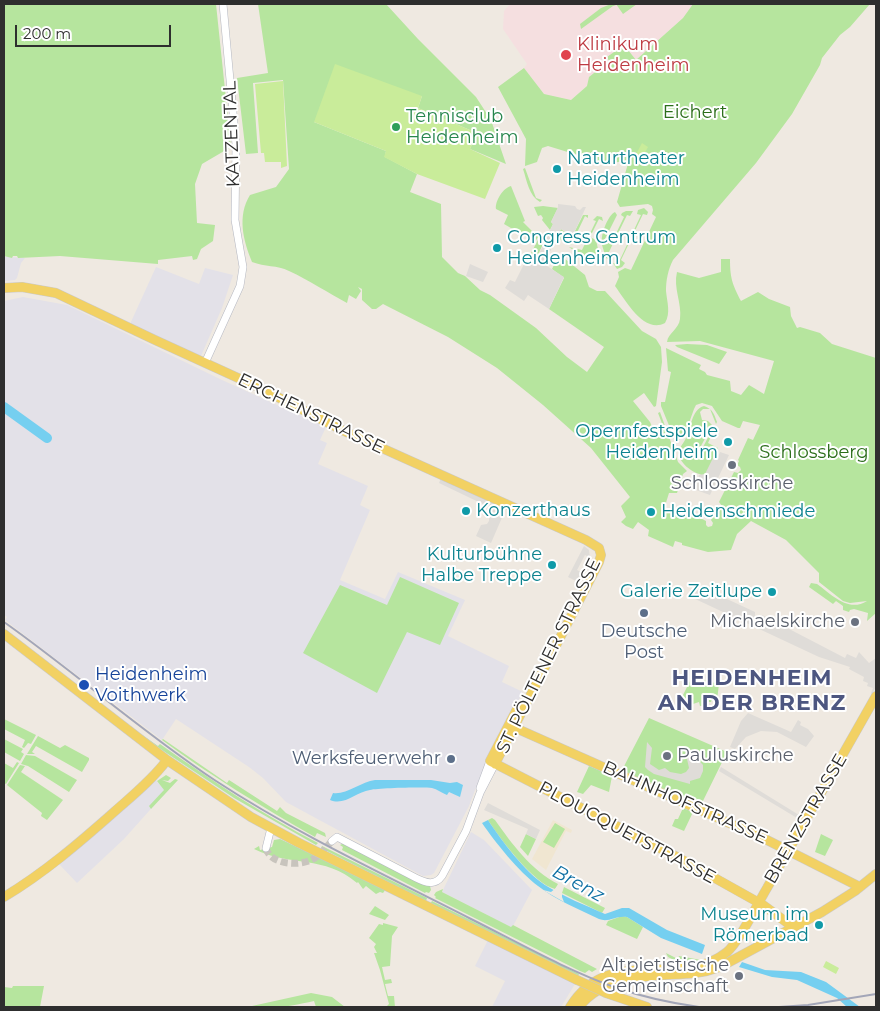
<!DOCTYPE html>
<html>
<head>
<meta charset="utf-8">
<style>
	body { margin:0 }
	#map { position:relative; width:880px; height:1011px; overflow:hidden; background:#efe9e1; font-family:Montserrat,sans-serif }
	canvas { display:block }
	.frame { position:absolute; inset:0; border:5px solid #2e2e2e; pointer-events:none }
	.scale { position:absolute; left:15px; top:25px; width:156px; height:22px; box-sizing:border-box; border:2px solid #2e2e2e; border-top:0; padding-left:6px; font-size:15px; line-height:18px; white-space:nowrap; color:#2e2e2e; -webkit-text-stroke:4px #fff; paint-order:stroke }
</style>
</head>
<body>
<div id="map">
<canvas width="880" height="1011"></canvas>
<div class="frame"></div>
<div class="scale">200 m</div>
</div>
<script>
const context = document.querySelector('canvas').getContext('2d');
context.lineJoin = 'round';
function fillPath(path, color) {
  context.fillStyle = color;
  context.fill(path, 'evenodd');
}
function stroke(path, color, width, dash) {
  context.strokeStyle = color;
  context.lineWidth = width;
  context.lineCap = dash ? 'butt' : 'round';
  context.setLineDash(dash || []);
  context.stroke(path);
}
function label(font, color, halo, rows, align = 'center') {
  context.font = font + ' Montserrat,sans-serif';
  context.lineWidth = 4;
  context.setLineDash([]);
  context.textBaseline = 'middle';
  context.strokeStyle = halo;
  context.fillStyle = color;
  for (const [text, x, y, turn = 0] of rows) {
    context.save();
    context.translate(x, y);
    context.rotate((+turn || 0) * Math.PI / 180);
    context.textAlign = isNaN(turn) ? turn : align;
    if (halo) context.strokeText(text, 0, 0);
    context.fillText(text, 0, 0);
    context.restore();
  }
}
const industrial = new Path2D(`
	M4 256 9 257 25 258 21 263 17 278 15 280 4 281Z
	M156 267 199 284 205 268 233 275 222 308 201 356 130 324Z
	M23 297 67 305 222 380 326 427 320 440 327 443 318 464 368 486 360 505 370 510 340 580 385 599 398 572 465 600 448 636 509 666 502 682 523 692 485 764 469 806 434 873 431 875 423 876 286 802 263 778 249 767 176 719 162 740 5 620 7 617 4 615V301Z
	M155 779 166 792 124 839 77 883 59 864Z
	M471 832 484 840 532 890 512 928 442 892Z
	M488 940 575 984 561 1007H492L505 981 475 966Z`);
const education = new Path2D(`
	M553 820 572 830 571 833 566 831 546 870 532 859Z`);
const medical = new Path2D(`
	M510 4H693L683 18 636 60 607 58 609 61 589 77 587 86 571 100 544 94 524 68 527 64 503 29 504 11Z`);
const green = new Path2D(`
	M4 4H216L231 147 202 164 195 184 197 223 215 225 213 241 201 249 197 259 193 260 192 256 158 260V264L60 256 18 258 17 256H13L12 258 4 256Z
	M258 4H386L418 39 476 97 491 120 506 164 470 149 477 133 418 108 422 96 314 122 386 151 385 157 417 174 410 192 441 204 442 257 458 273 465 276 480 290 490 295 536 328 567 357 587 372 604 347 549 309 564 278 552 269 557 259 565 263 558 258 559 254 585 275 589 287 597 291H605L642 331 656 339 661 347 662 362 656 406 654 407 644 393 633 401 650 422 653 429 663 426 658 413 660 412 678 462 687 471 683 474 677 493H669L664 509 678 511 680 507 706 521V525L708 527 712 526 713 523 711 520 717 509H720L722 506 719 502 734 472 738 473 741 470 740 467 737 465 739 461 738 460 748 438 753 440 760 425 743 421 740 428H738L722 421 712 406 702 403 696 405 694 409 685 434 679 440H675L661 406V402H665L671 372 668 371 666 348 701 365 699 369 705 372 707 375 730 381 731 391 741 395 749 385 764 394 774 361 700 341 667 342C668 333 679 329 680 319 682 303 673 288 677 272L699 278 721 272V259H730C730 277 732 284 741 301L758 292 769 299 790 307 791 316 797 328 800 327 820 333 832 344 876 358V603H875L876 613 867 621 868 613 854 609 850 610 849 612 843 610V606L836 601 833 604 809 587 811 583 817 584C831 594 848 613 867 601L850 603 843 601 819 582V573L786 540 751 521 737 534 731 550 708 552 682 545V543L675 541 673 547 648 536 649 530 638 522 633 529 626 526 621 522 626 517 621 506 630 497 591 448 543 405 497 368 448 337 383 304 376 309H372L362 300V289L358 287 361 291 356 299 349 295 347 303C328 293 309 280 289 271 277 265 265 267 252 262 243 240 237 216 250 195L276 187 289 169 283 80 253 83 258 153 246 154 237 78 268 73Z
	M611 4 616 6H613L581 29 580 24 601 8Z
	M616 4H637L623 14Z
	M693 4H870L850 27 840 35 822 58 820 65 792 114 756 163 673 260C668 270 666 280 666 291 667 302 671 313 665 323 644 334 626 301 615 286L619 277 618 272 625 268 631 270 656 217 652 214 653 210 652 206 648 204 620 207 617 202 629 160 607 164 548 146 542 148 537 162 525 166 526 139 498 87 524 68 544 94 571 100 587 86 589 77 609 61 607 57 624 45 636 60 683 18Z
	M525 168 536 198 542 200 540 202C529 196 527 181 523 169Z
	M511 186 525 221 523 222 538 237 535 242 504 224 508 215 496 209C495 201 503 188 511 186Z
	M543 206 558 208 551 222 553 224 550 230 542 220 543 218 541 215 538 216 534 207Z
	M644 208 648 212 647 215 643 214 621 260 625 263 622 267 617 269 613 263 618 264 641 215 637 214 638 210Z
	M626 211H633L630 216 627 215 607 256 610 259V260L606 258 602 245 607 240 612 242 624 217 621 215 622 213Z
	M615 212 617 215 605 239 602 241C601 234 608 215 615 212Z
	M583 215H588V218L585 216 571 245H567L557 237 561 229 572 237Z
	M597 216 602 217 603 221 599 219 590 237 596 240 600 258 595 259 589 262 569 247 582 250 596 221 593 220Z
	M539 238 544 242 536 259 530 255Z
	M687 344 707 345 727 352 719 364 677 347 675 345Z
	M704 406C713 409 714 414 717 422L716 424 710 409H703L700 412 702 420 708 421 712 425 701 446 703 447 713 428H715L708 443 718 448 707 473 702 475C691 472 679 463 678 451 680 447 683 444 685 440 691 430 691 409 704 406Z
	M400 577 459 603 440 645 407 632 377 693 303 653 340 585 387 605Z
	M692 677 719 684 717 700 712 699 711 702H708L707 705 704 704 703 706H700L699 702 693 704 681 699Z
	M649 718 727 752 700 807 621 772Z
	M4 719 36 735 31 744 28 743 24 748 22 747 25 740 4 729Z
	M141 734 158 746 160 744C211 780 262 814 318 843L316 845 234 798 147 740Z
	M38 736 60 748 65 745 89 758V760L82 772 36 746 32 752 35 754H27Z
	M4 739 23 749 21 752 24 754 20 761 4 752Z
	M163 739 227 783 229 780 277 811 280 807 286 813 325 833 326 837 317 833 315 837C262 807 211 776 162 740Z
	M26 755 35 756 77 780 69 792 28 766 21 764Z
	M17 762 19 763 6 784 4 783V763L13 768Z
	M20 765 25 766 21 772 63 800 47 820 41 816 42 813 7 785Z
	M589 766 612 776 609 792 591 785 583 794 577 792Z
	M166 775 171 778 168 781 162 780 170 783 175 779 178 780 151 809 149 806 164 790 157 781Z
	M683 808 693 812 684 831 672 826 675 819H678Z
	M492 818 495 820C512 844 531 870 558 884L555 889C534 884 500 839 488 820Z
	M555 823 565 829 554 848 543 842Z
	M526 834 536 839 528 856 520 847Z
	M821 834 833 840 825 856 815 852Z
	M280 839 386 889 383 893 380 892 376 894 366 886 363 889 358 882 357 883C325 855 290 867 254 849L259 846 260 850 272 847 274 840Z
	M344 843 430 886 431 890 429 893 426 892 425 893 342 850 343 847 340 845Z
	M322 846 427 898 426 901 321 848Z
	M564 887 605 908 602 913 562 893Z
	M443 889 442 892 511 927 513 925 597 969 592 972 589 970 585 973 580 971 435 898 436 897 434 895 436 892Z
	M432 901 579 974 578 976 581 977 579 978 430 904Z
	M375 906 389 915 385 920 369 914Z
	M622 916 627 917 643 927 637 939 606 925 608 921Z
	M383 923 398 927 392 936 390 966 382 967 385 980 391 979 392 983 385 984 388 996H394L395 1007H386L389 1004 380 970 374 953H377L374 947 376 944 369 938 379 924 383 925Z
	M666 953 678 959 679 956 701 960 699 962H678L668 957Z
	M13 986H44L40 1007H4V987L12 988Z
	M311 993 332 997 345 1007H316L314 1001C295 1005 271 1011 252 1006Z`);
const pitch = new Path2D(`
	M335 64 422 96 418 108 477 133 470 149 500 163 485 199 417 174 384 157 386 151 314 122Z
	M283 81 287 166 281 168V162H265L264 153H261L255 84Z
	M642 143 648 147 639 163 633 160Z
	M826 961 839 968 836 974 823 967Z`);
const plaza = new Path2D(`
	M558 204 575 206 577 209 580 210 583 207H586L572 237 561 229 544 264 564 277 549 309 528 295 524 301 505 288 510 280 515 282 529 254 537 258 553 224 551 222 558 207Z
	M470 264 488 272 483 282 466 276Z
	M720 452 729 455 710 495 696 490 699 475 705 474 714 456 718 457Z
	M441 478 502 506 504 513 491 543 476 536 481 525 487 524 489 521V515L487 512 489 507 439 483Z
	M584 546 589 550 590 558 585 555 577 570 583 573 578 582 568 577Z
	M699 586 755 612V616L760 618 762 615 768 618 845 658 847 654 856 658 859 652 869 663 876 658V687L872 694 871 693 873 688 867 686 868 683 863 681 864 677 849 669 850 667 819 657 691 597Z
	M748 713 791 732 798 720 801 722 800 725 808 729 814 736 806 747 777 732 761 731 746 737 735 749 730 747 741 721Z
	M647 742 652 748 650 764 659 770 665 768 670 772 681 774 686 772 689 768 687 759 691 752 703 765V771L700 778 690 781V784L654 774 648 770 645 767Z
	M721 767 799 815 797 818 719 771Z
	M488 803 540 830 536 839 526 834 528 829 484 810Z`);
const water = new Path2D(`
	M375 780H431L450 783 457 782 463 785 460 797 449 792 447 795C442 793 437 789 432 788 424 787 379 788 370 790 356 792 345 806 330 800L333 793C346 795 361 782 375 780Z
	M488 820C501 840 525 872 545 885 564 897 585 905 605 914L622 908H629L667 930 705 945 702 954 661 938 627 917C616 915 609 923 599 919 578 909 556 900 538 886 519 872 495 842 482 823Z
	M742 962 765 970 801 972 826 982 860 1007H847L837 998 797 980 772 977 739 967Z`);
const pier = new Path2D(`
	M556 888 562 891V897L564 902 543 890 551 892Z`);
const river = new Path2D(`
	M4 407 47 438`);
const minorTunnel = new Path2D(`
	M266 848C270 865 299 866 311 860 320 856 326 847 332 841`);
const minor = new Path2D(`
	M205 363 240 286 243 267 235 220 236 145 223 4
	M480 788 490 761
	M332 841 337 837 416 878C426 883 435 886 442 876L466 831 480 793 495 764
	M266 848 271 828`);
const major = new Path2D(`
	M4 288 22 287 56 293 155 340 260 388 344 431 586 540 599 548 601 555 599 562 495 764
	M4 634 167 760 251 817 299 843 577 980
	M517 709 490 761 679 858 763 905 793 927
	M511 726 765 839 860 887
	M4 897C44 873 79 843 114 812 132 796 152 780 167 760
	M606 993 647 1007
	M570 1007C610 942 679 991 727 952 739 942 758 903 767 888 803 824 839 760 876 696
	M579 1007C606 972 655 977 695 973L707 971 720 967 822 912 855 891 876 874`);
const rail = new Path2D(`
	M4 622C76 673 142 732 216 781 297 834 385 875 471 919 519 943 566 970 617 988 643 997 671 1003 699 1007
	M779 1007 808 1005 876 994`);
const majorBridge = new Path2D(`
	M577 980 606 993`);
const markers = [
	[566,55,6,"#e0444e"],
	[396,127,5,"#2e9e5b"],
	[557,169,5,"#0f9aa8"],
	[497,248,5,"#0f9aa8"],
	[728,442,5,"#0f9aa8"],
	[732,465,5,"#6b7280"],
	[466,511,5,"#0f9aa8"],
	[651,512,5,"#0f9aa8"],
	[552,565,5,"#0f9aa8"],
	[772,592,5,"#0f9aa8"],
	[644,613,5,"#5c6f8a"],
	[855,622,5,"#6b7280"],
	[84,685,6,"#1a4fb4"],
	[667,756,5,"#6b7280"],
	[451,759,5,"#5c6f8a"],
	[819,925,5,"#0f9aa8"],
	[739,976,5,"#6b7280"]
];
const healthNames = [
	["Klinikum",577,45],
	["Heidenheim",577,66]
];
const parkNames = [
	["Eichert",695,113],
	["Schlossberg",814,453]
];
const leisureNames = [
	["Tennisclub",406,117],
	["Heidenheim",406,138]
];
const streetNames = [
	["KATZENTAL",232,134,-92],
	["ERCHENSTRASSE",311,414,26],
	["ST. PÖLTENER STRASSE",549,656,-64],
	["BAHNHOFSTRASSE",685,803,24],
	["BRENZSTRASSE",806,819,-60],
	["PLOUCQUETSTRASSE",627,833,28]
];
const cultureNames = [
	["Naturtheater",567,159],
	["Heidenheim",567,180],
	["Congress Centrum",507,238],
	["Heidenheim",507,259],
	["Opernfestspiele",718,432,"right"],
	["Heidenheim",718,453,"right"],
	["Konzerthaus",476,511],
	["Heidenschmiede",661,512],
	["Kulturbühne",542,555,"right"],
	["Halbe Treppe",542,576,"right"],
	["Galerie Zeitlupe",762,592,"right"],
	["Museum im",809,915,"right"],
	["Römerbad",809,936,"right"]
];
const worshipNames = [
	["Schlosskirche",732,484,"center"],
	["Michaelskirche",845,622],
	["Pauluskirche",677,756,"left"],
	["Altpietistische",729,966],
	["Gemeinschaft",729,987]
];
const serviceNames = [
	["Deutsche",644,632],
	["Post",644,653],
	["Werksfeuerwehr",441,759,"right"]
];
const transitNames = [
	["Heidenheim",95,675],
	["Voithwerk",95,696]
];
const waterNames = [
	["Brenz",578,884,29]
];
const districtNames = [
	["HEIDENHEIM",752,679],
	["AN DER BRENZ",752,704]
];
fillPath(industrial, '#e3e1e8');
fillPath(education, '#f0e6d1');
fillPath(medical, '#f5dfe0');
fillPath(green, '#b6e59e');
fillPath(pitch, '#c9ec9a');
fillPath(plaza, '#dfdcd8');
fillPath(water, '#75cff0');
fillPath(pier, '#efe9e1');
stroke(river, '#75cff0', 10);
stroke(minorTunnel, '#c8c4bd', 7, [7, 3.5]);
stroke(minor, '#b4b7c1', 8);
stroke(major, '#c9c9c9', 10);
stroke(minor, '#fff', 7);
stroke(major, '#f2d163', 9);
stroke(rail, '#a3a6b8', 2);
stroke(majorBridge, '#c9c9c9', 10, []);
stroke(majorBridge, '#f2d163', 9);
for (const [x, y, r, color] of markers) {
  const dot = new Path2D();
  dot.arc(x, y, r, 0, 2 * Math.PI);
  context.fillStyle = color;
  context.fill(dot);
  stroke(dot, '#fff', 2);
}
label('18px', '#be3a42', '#fff', healthNames, 'left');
label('18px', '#2c6e1b', '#fff', parkNames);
label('18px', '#27864d', '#fff', leisureNames, 'left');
label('18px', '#2e2e2e', '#fff', streetNames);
label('18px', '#0d838f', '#fff', cultureNames, 'left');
label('18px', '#5b616d', '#fff', worshipNames, 'right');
label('18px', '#4e5e75', '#fff', serviceNames);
label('18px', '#164399', '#fff', transitNames, 'left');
label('italic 19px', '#0d6fa3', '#fff', waterNames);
context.letterSpacing = '1px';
label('bold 22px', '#4d5680', '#fff', districtNames);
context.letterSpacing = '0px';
</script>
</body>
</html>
